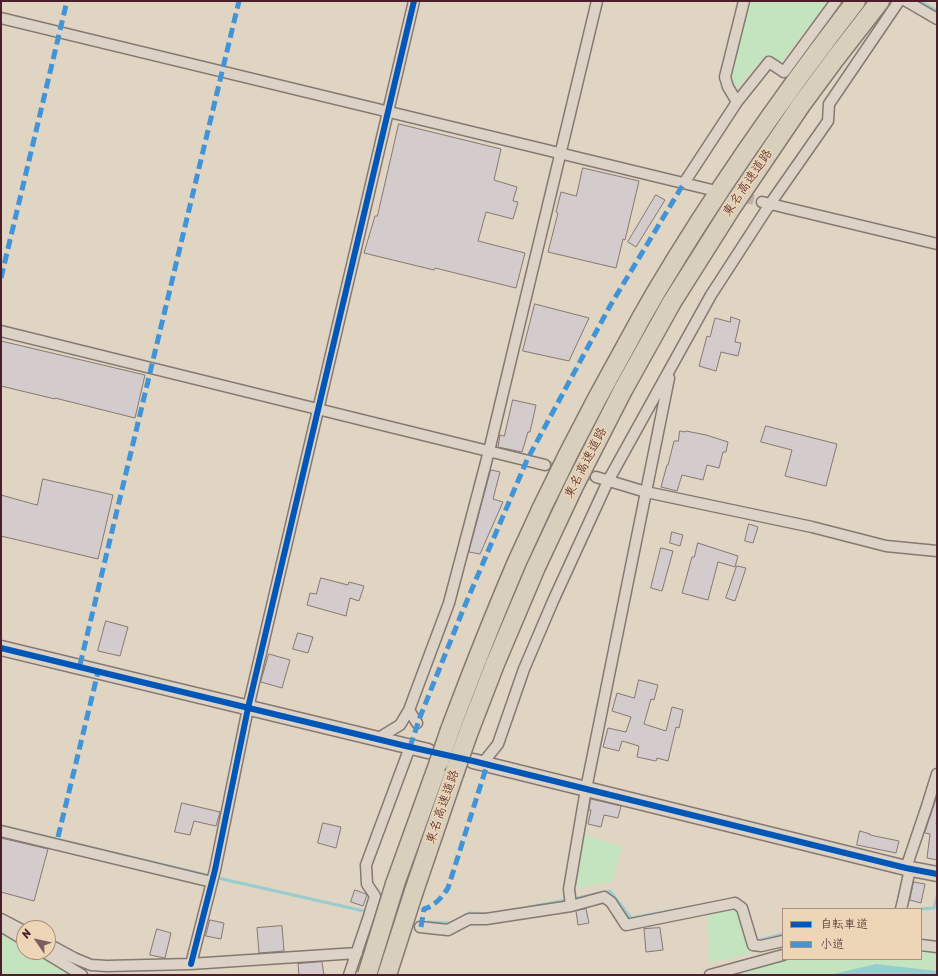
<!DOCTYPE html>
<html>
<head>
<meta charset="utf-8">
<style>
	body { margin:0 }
	#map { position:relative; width:938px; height:976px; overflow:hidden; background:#e0d4c2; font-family:Sriracha,"Klee One",sans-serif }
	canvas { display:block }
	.frame { position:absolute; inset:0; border:2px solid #4a1f2b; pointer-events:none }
	.legend { position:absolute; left:782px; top:908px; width:140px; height:52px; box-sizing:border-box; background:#edd6b5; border:1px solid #ac8d7e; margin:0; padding:5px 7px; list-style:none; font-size:12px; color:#4a1f2b }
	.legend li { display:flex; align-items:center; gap:8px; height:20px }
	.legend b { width:20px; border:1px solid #ac8d7e }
	.north { position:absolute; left:16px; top:920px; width:40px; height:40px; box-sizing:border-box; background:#edd6b5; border:1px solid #ac8d7e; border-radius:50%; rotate:304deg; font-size:11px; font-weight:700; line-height:16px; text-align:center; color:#4a1f2b }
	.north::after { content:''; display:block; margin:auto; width:14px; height:18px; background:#7e5e60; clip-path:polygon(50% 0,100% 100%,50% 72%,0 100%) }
</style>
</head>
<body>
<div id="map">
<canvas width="938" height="976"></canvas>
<div class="frame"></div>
<ul class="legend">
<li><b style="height:5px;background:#0057b8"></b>自転車道</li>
<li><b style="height:5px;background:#4194d7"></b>小道</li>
</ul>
<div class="north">N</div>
</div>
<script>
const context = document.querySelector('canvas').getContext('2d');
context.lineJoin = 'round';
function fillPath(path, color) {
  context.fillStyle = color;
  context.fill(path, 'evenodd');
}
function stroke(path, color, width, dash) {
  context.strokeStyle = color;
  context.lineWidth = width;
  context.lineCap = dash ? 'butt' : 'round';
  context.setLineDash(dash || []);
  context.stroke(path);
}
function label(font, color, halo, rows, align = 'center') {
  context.font = font + ' Sriracha,"Klee One",sans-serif';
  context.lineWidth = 3;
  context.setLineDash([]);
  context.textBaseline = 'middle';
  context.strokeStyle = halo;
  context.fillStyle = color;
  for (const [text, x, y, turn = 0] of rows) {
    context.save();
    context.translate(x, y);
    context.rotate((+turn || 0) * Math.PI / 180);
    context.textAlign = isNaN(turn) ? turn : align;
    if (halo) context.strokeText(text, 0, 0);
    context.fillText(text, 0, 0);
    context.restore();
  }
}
const green = new Path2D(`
	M749 1H828L781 63 766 55 736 89 732 79 742 29Z
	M584 834 622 847 612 882 577 888Z
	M734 909 739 914 752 953 710 963 707 914Z
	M1 931 24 943V952H41L84 975H1Z
	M921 946 937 948V975H710L783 959H921Z`);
const water = new Path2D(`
	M876 964 937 971V975H829Z`);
const stream = new Path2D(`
	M920 1 937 11
	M1 826 206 875
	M218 878 364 911
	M577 898 610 891 631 918 696 906
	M524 908 566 900
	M921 909 934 908 937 897
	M464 916 470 913 487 914
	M428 922 450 923 457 920
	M757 941 783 934`);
const building = new Path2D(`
	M399 124 501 149 494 180 517 187 513 201 518 202 513 219 486 212 478 241 525 253 516 288 435 268 434 270 364 253 375 216H377Z
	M583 168 639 181 625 240 623 239 616 268 548 252 558 213 556 212 561 192 576 196Z
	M656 195 665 200 636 247 628 242Z
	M535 304 589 318 569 361 523 351Z
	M731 317 740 320 735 342 741 343 738 356 721 352 716 371 699 366 707 336 710 337 715 318 730 322Z
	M1 341 145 375 135 418 55 398V399L1 386Z
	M513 400 536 405 530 432H528L522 452 498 447 500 435 504 436Z
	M766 426 837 444 826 486 785 476 792 450 761 442Z
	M680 431 685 432 686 431 706 435 728 442 726 452H723L719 468 707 465 703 480 682 475 677 491 661 487 667 465H668L674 441H678Z
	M491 470 500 472 493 499 503 502 480 554 469 552Z
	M43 479 113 495 98 559 1 536V495L37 505Z
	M749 524 758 527 753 543 745 541Z
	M672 532 683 535 680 546 670 543Z
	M698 543 738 556 735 567 718 562 708 600 682 593 692 557H694Z
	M661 548 673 551 662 591 651 588Z
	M737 566 746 568 735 601 726 598Z
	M321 578 348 585 349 582 364 586 359 601 350 598 346 616 307 605 310 593 316 594Z
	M106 621 128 627 120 656 98 651Z
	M298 633 313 637 308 653 293 649Z
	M269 654 290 660 282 688 261 682Z
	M639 680 658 685 654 700 651 699 644 724 666 731 672 707 683 710 679 728 676 727 668 761 657 758 656 761 637 757 639 746 622 741 619 751 603 747 608 728 626 732 631 717 612 711 617 693 634 698Z
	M937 796V820L936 824H937V860L927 858 930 834 925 833Z
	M591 799 621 806 618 818 604 815 601 827 588 824 591 810H589Z
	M182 803 220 812 216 826 194 821 190 835 175 832Z
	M323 823 341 827 336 848 318 843Z
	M860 831 870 834V835L899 841 896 853 857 845Z
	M1 838 48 849 34 901 1 892Z
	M914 882 925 884 921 903 910 900Z
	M355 890 366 894 367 895 363 906 351 902Z
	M586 909 589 923 578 925 576 911Z
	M210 920 224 923 221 939 206 936Z
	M282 926 284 951 259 953 257 928Z
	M660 928 663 950 646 952 644 929Z
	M157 929 171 933 165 958 150 955Z
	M322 962 324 975H299L298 964Z`);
const streetTunnel = new Path2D(`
	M715 190 762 202
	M545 465 596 477
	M374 917 420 927`);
const street = new Path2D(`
	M906 1 937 19
	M1 18 712 190
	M737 102 728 87 725 77 744 1
	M684 183 737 102 769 62 784 72 836 1
	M762 202 937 244
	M1 331 545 465
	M596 477 646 492 812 527 886 546 937 551
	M409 710 417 723
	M377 739 400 725 409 710 449 603 489 451 597 1
	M482 764 498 744 524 669 553 601 608 481 711 295 770 204 828 121 829 104 899 1
	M1 831 212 882
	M906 868 927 806 937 774
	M571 906 569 889 586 789 669 378
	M901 909 903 901 910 869
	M1 919 24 931
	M1 926 24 940
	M420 927 448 930 469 919H486L571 906 604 897 611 902 626 925 735 903 742 908 753 945 761 946 783 941
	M48 944 74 958 91 965 107 966 190 964 357 953
	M921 945 937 947
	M44 952 82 975
	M191 964 215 870 248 708 414 1
	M349 975 369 916 375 896 367 884 366 865 410 747
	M710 975 783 955`);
const secondary = new Path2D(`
	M1 648 428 751
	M473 761 906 868 937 874`);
const highway = new Path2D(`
	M450 730C471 674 493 618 517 562 550 488 587 415 627 344 636 327 646 309 656 292 716 191 784 94 856 1
	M468 734 495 664 536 567 574 486 623 390 672 302 732 207 801 105 835 59 880 1
	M395 884 439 762
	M414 891 454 774`);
const highwayBridge = new Path2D(`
	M439 762 450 730
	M454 774 468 734
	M367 975 395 884
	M387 975 414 891`);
const quiet = new Path2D(`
	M1 278 67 1
	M80 665 239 1
	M410 747 420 717 463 610 527 460 610 306 684 183
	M58 837 98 672
	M421 927 424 909C435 906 442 897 448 888L487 765`);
const cycleway = new Path2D(`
	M1 648 410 747 473 761 906 868 937 874
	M191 964 215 870 248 708 414 1`);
const streetNames = [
	["東名高速道路",748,183,-56],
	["東名高速道路",586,463,-63],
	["東名高速道路",443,807,-71]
];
fillPath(green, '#c4e4bf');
fillPath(water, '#99ccd1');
stroke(stream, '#99ccd1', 3);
fillPath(building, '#d3cbcc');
stroke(building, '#867872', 1);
stroke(streetTunnel, '#c2b0a4', 10, [10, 5]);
stroke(street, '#867872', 13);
stroke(secondary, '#867872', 17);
stroke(highway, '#867872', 21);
stroke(street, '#dcd3c6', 10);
stroke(secondary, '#dcd3c6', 14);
stroke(highway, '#d8d0bc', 18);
stroke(highwayBridge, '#867872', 21, []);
stroke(highwayBridge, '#d8d0bc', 18);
stroke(quiet, '#4194d7', 5, [10, 5]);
stroke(cycleway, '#0057b8', 6);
label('13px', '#4a1f2b', '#edd6b5', streetNames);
</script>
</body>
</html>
